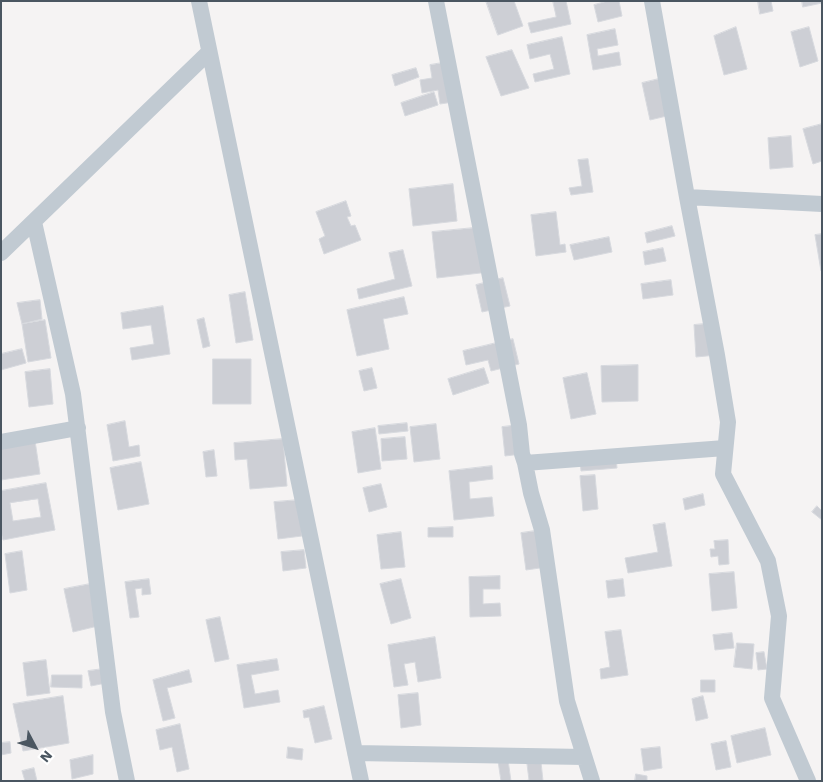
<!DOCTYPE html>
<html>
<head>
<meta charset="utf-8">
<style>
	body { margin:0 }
	#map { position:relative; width:823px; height:782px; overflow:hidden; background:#f5f3f3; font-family:"Work Sans",sans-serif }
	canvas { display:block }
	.frame { position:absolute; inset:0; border:2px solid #4a5661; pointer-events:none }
	.north { position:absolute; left:10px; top:722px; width:50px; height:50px; -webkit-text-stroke:4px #fff; paint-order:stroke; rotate:130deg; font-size:14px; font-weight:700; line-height:20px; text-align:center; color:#4a5661 }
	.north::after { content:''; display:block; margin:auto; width:18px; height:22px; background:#4a5661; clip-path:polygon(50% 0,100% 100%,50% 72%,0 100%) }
</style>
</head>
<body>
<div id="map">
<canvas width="823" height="782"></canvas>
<div class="frame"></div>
<div class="north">N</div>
</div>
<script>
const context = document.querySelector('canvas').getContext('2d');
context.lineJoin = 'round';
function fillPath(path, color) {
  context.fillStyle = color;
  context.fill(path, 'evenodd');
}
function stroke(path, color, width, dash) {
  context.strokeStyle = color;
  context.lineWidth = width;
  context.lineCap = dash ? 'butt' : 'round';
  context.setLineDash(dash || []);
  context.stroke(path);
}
const building = new Path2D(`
	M486 1H514L523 26 498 35Z
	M553 1H566L571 24 531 33 528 23 556 17Z
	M608 1H619L622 16 598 22 594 5Z
	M758 1H771L773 11 760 14Z
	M802 1H822V3L803 7Z
	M736 27 747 69 724 75 714 36Z
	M809 27 818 61 800 67 791 32Z
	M615 29 618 45 597 49 598 56 619 52 621 65 593 70 587 35Z
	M562 37 570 74 535 82 533 74 554 69 550 54 530 59 527 45Z
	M512 50 529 88 501 96 486 57Z
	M454 61 460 101 440 104 438 90 422 93 420 80 432 78 430 65Z
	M416 68 419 77 395 86 392 75Z
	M663 78 671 115 650 120 642 83Z
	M434 92 438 105 405 116 401 103Z
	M822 124V161L813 164 803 129Z
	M791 136 793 167 770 169 768 138Z
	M588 159 593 192 571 195 569 188 582 186 578 160Z
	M453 184 457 221 413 226 409 189Z
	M346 201 351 216 347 217 351 226 355 225 361 240 324 254 319 239 325 236 316 212Z
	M556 212 560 245 565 244 566 252 536 256 531 215Z
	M672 226 675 236 647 243 645 233Z
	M484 227 489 272 437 278 432 232Z
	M822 234V271H821L815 235Z
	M609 237 612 252 574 260 570 245Z
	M663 248 666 261 645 265 643 252Z
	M403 250 412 286 359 299 357 289 395 279 389 253Z
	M503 278 510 306 482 312 476 285Z
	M671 280 673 295 643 299 641 284Z
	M245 292 253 340 236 343 229 295Z
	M404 297 408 314 383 319 389 349 357 356 347 310Z
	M40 300 42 319 22 324 17 303Z
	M163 306 170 354 132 360 130 348 154 344 151 325 123 329 121 313Z
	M204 318 210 346 203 348 197 320Z
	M45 320 51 358 28 362 22 324Z
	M714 323 717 355 696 357 694 325Z
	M513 339 519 364 491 371 488 360 466 365 463 351Z
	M22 349 26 363 1 370V354Z
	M213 359H251V404H213Z
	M638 365V401L602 402 601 366Z
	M372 368 377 388 364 391 359 371Z
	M484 368 489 383 453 395 448 379Z
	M50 369 53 404 29 407 25 372Z
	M587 373 596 414 571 419 563 378Z
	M125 421 129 447 139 445 140 456 113 461 107 425Z
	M407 423 408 431 379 434 378 426Z
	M436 424 440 459 414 462 410 427Z
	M519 425 522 454 505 456 502 427Z
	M375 428 381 469 358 473 352 432Z
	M34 434 40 474 1 480V440Z
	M405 437 407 459 382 461 381 439Z
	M283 439 287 486 250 489 247 459 235 460 234 443Z
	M214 450 217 476 206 477 203 452Z
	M616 458 617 468 581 471 580 461Z
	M141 462 149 504 118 510 110 468Z
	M492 466 493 479 469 482 470 499 492 497 494 516 454 520 449 471Z
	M595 475 598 509 583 511 580 476Z
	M46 483 55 530 3 540 1 532V491Z
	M381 484 387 507 369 512 363 488Z
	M703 494 705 505 685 510 683 499Z
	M38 499 41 517 13 521 10 503Z
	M299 500 302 536 278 539 274 502Z
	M817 506 822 511V520L812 512Z
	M665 523 672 566 628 573 625 558 658 552 653 525Z
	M453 527V537H428V528Z
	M542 530 547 567 526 570 521 533Z
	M401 532 405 567 381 569 377 535Z
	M728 540 729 564 719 565 718 556 711 557 710 549H715L714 541Z
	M304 550 306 568 283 571 281 552Z
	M22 551 27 590 10 593 5 554Z
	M734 572 737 608 712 611 709 574Z
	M500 576V589H483V604L500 603 501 616 470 617 469 577Z
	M149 579 151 594 142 595V588L135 589 139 617 130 618 125 582Z
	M401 579 411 618 391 624 380 584Z
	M623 579 625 596 608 598 606 581Z
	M90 584 98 626 73 632 64 589Z
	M220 617 229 659 215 662 206 620Z
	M621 630 628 675 601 679 600 669 610 667 605 632Z
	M732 633 734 648 715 650 713 635Z
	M435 637 441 678 418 682 415 662 404 664 408 685 394 687 388 645Z
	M737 643 754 644 752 669 734 667Z
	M764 652 767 669 758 670 756 653Z
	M277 659 279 670 251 675 255 694 278 690 280 702 244 708 237 665Z
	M46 660 50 693 27 696 23 663Z
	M103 669 106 683 91 686 88 671Z
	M189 670 192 682 167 688 175 718 163 721 153 680Z
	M52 675H82V688L51 687Z
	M701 680H715V692H701Z
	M418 693 421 725 401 728 398 695Z
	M63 696 69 743 23 751 13 704Z
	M703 696 708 718 696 721 692 699Z
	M324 706 332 739 315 743 309 717 304 718 303 711Z
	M180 724 189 769 177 772 172 747 160 750 156 730Z
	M765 728 771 755 737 763 731 736Z
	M726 741 731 767 716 770 711 744Z
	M10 742 11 753 1 755V743Z
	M288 747 303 749 302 760 287 758Z
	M660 747 662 768 644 771 641 749Z
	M93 755V774L72 779 70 760Z
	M508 760 511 781H501L498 761Z
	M541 762 543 781H524L529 780 527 764Z
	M34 768 37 781H25L22 771Z
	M636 774 647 776V781H635Z`);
const street = new Path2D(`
	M199 1 361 781
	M436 1 519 425 522 454 525 463 531 493 542 530 567 701 592 781
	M652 1 687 197 717 355 728 422 723 474 768 561 779 616 772 698 808 781
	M687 197 822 204
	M34 222 73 394 113 712 127 781
	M1 253 209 52
	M1 442 78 428
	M525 463 725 448
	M355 753 584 757`);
fillPath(building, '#cdcfd5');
stroke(building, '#d7d9de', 1);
stroke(street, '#c1cad2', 16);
</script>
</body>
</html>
